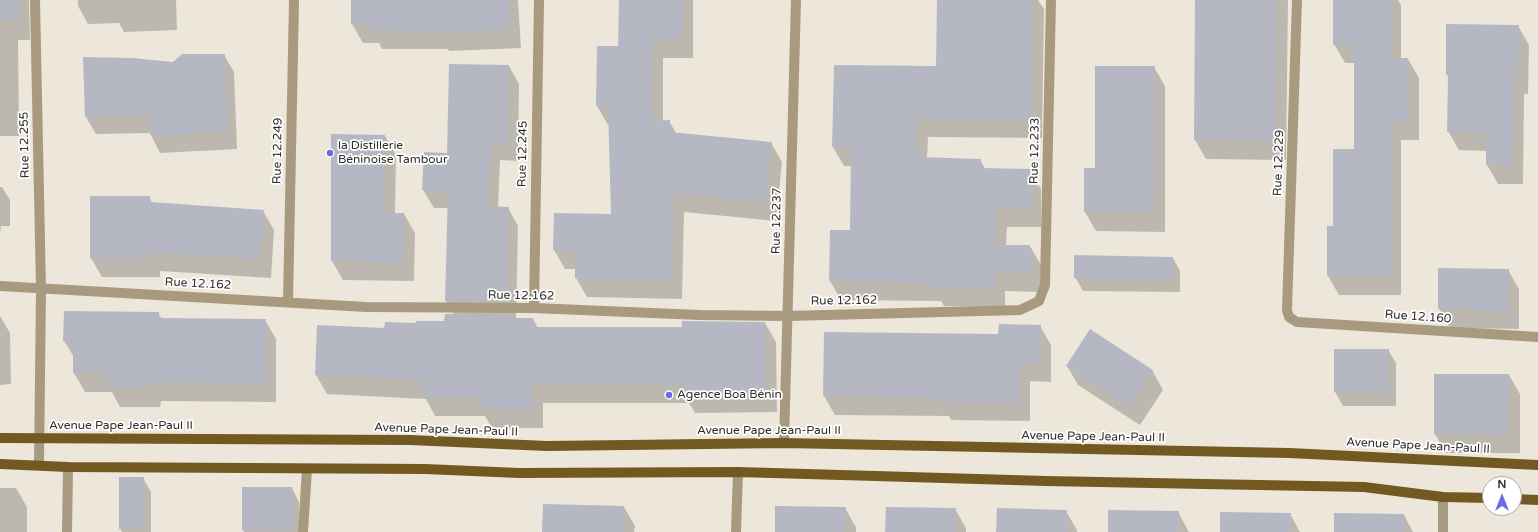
<!DOCTYPE html>
<html>
<head>
<meta charset="utf-8">
<style>
	body { margin:0 }
	#map { position:relative; width:1538px; height:532px; overflow:hidden; background:#ede7db; font-family:"Varela Round",sans-serif }
	canvas { display:block }
	.north { position:absolute; left:1482px; top:476px; width:40px; height:40px; box-sizing:border-box; background:#fff; border:1px solid #acaba9; border-radius:50%; rotate:0deg; font-size:11px; font-weight:700; line-height:16px; text-align:center; color:#302e29 }
	.north::after { content:''; display:block; margin:auto; width:14px; height:18px; background:#6c6ae4; clip-path:polygon(50% 0,100% 100%,50% 72%,0 100%) }
</style>
</head>
<body>
<div id="map">
<canvas width="1538" height="532"></canvas>
<div class="north">N</div>
</div>
<script>
const context = document.querySelector('canvas').getContext('2d');
context.lineJoin = 'round';
function fillPath(path, color) {
  context.fillStyle = color;
  context.fill(path, 'evenodd');
}
function stroke(path, color, width, dash) {
  context.strokeStyle = color;
  context.lineWidth = width;
  context.lineCap = dash ? 'butt' : 'round';
  context.setLineDash(dash || []);
  context.stroke(path);
}
function label(font, color, halo, rows, align = 'center') {
  context.font = font + ' "Varela Round",sans-serif';
  context.lineWidth = 3.5;
  context.setLineDash([]);
  context.textBaseline = 'middle';
  context.strokeStyle = halo;
  context.fillStyle = color;
  for (const [text, x, y, turn = 0] of rows) {
    context.save();
    context.translate(x, y);
    context.rotate((+turn || 0) * Math.PI / 180);
    context.textAlign = isNaN(turn) ? turn : align;
    if (halo) context.strokeText(text, 0, 0);
    context.fillText(text, 0, 0);
    context.restore();
  }
}
const shadow = new Path2D(`
	M0 0H29L30 40H18L19 136H0Z
	M78 0H176L177 30 124 32 119 23 88 24 78 6Z
	M352 0H518L521 48 449 51 448 49H382L379 43H363L352 24Z
	M620 0H693V58H663V122L669 121 676 133 771 143 782 162 776 221 684 212 682 299 587 297 576 278V269H565L554 250 612 216 610 125H608L597 106 619 47Z
	M938 0H1038L1044 9 1042 138 928 137 927 159 980 160 986 170H1030L1041 189V227H1007L1006 246H1030L1041 265 1040 292 1005 291V307L944 306 941 301 841 300 830 281 851 231 852 166H844L833 147 937 67Z
	M1196 0H1288L1286 160 1206 159 1195 140Z
	M1334 0H1398L1401 5V59H1408L1419 78V140H1401V295H1339L1328 276 1334 227 1355 150V63H1345L1334 44Z
	M1518 26 1529 45 1528 94H1524L1523 184H1498L1487 165V151L1459 150 1448 131 1449 79 1447 74Z
	M224 55 234 72 237 149 160 153 150 133 96 134 86 117 174 63Z
	M509 66 519 84 518 161 500 160 498 208H508L518 226 516 319H533L538 328H683L765 323 776 342 777 412 695 413 689 403H543V428H492L485 416H435L426 399 327 394 316 375 318 326 385 330 417 324 445 322 454 315 446 301 449 208H434L423 190Z
	M1154 67 1165 86V232L1096 231 1085 212Z
	M385 136 396 155 395 214H404L415 233 414 281 343 280 332 261Z
	M0 187H2L10 200V226H1L0 236Z
	M149 197 153 204 263 211 274 230 271 278 160 271V277H102L91 258Z
	M1173 258 1180 271V292L1083 291 1075 277Z
	M1508 270 1519 289V329L1450 328 1439 309Z
	M158 313 162 319 265 320 276 339V402L161 401 160 407H120L112 392H85L74 373V357L64 341Z
	M0 316 10 333 11 384 0 385Z
	M1040 326 1051 345V382L1030 381V421L951 420 949 416 835 415 824 396 999 335Z
	M1335 350H1388L1396 363V406H1343L1335 392Z
	M1067 366 1152 370 1163 390 1140 425 1078 385Z
	M1509 375 1520 394V453H1446L1435 434Z
	M143 478 151 492V532H122L120 528Z
	M0 488H16L27 507V532H0Z
	M292 488 299 502V532H244L243 530Z
	M624 507 635 526 634 532H543Z
	M845 508 856 527V532H776Z
	M955 509 966 528V532H886Z
	M1066 511 1077 530V532H997Z
	M1178 512 1189 532H1109Z
	M1290 514 1300 532H1221Z
	M1404 515 1413 532H1335Z`);
const building = new Path2D(`
	M0 0H19V21H0Z
	M351 0H509L510 29 437 33V31L370 30V24H351Z
	M619 0H683L682 39H653L652 121 670 120V132L772 142 765 202 674 193 672 280 575 278V251L553 250 554 213 611 214 608 106H596L597 46H618Z
	M937 0H1033L1032 119 917 118V157L981 159V168L1031 169 1030 208H996L995 245H1030V273L995 272V288H932V283L829 281 830 230H850L851 147H832L834 65 936 66Z
	M1195 0H1277L1276 141 1194 140Z
	M1333 0H1391V58H1408V122H1391V276H1327V226H1333V149H1354V45H1333Z
	M1446 24 1519 25 1518 75H1514L1513 165H1486V132H1447L1448 75H1446Z
	M182 54H225L228 132 150 135 149 116 85 117 83 57 132 58 173 62Z
	M449 64 509 65V143H491L488 206 509 207 506 301H445L448 191 422 190 424 152 447 153Z
	M1095 66H1155L1154 213 1084 212V168H1095Z
	M331 134 385 135 384 213H404V262L331 261Z
	M90 196H150V202L264 210 260 259 150 252V258H90Z
	M1074 255 1173 257V279L1074 278Z
	M1438 268 1509 269V310L1438 309Z
	M64 311 159 312V318L266 319V383L150 382V388H108V373H73V341H63Z
	M445 314H506L505 318H533V327H682V321L765 322 766 394H683V384H533V410L480 409V397H423V380L315 375 317 325 384 328 385 322 416 323V321H444Z
	M999 324 1041 325 1040 363H1020L1019 403 939 402V398L823 396 824 332 998 334Z
	M1090 329 1153 370 1129 407 1066 366Z
	M1334 349H1389V392H1334Z
	M1434 374H1509V435H1434Z
	M119 477H144V529H119Z
	M242 487H292V531L242 530Z
	M543 504 624 506V532H542Z
	M775 506 846 507 845 532H775Z
	M886 507 956 508V532H885Z
	M997 508 1067 510V532H996Z
	M1108 510 1179 511 1178 532H1108Z
	M1220 512 1291 513 1290 532H1220Z
	M1334 513 1404 514V532H1334Z`);
const minor = new Path2D(`
	M35 0 41 289 39 465
	M1297 0 1287 310 1289 317 1297 322 1538 337
	M0 286 366 307 534 308 700 315 788 316 1020 310 1039 301 1045 285 1051 0
	M288 302 294 0
	M534 308 539 0
	M784 443 796 0
	M1443 497V532
	M67 532 68 467
	M303 532 307 469
	M736 532 738 472`);
const primary = new Path2D(`
	M0 438 410 440 547 446 784 443 1289 453 1538 465
	M0 464 68 467 425 469 519 473 738 472 1046 481 1364 487 1443 497 1490 498
	M1514 499 1538 500`);
const markers = [
	[330,153,4,"#6c6ae4"],
	[669,395,4,"#6c6ae4"]
];
const streetNames = [
	["Rue 12.255",25,145,-91],
	["Rue 12.249",278,151,-89],
	["Rue 12.233",1035,151,-89],
	["Rue 12.245",523,154,-89],
	["Rue 12.229",1279,163,-88],
	["Rue 12.237",777,221,-89],
	["Rue 12.162",198,284,3],
	["Rue 12.162",521,296,1],
	["Rue 12.162",844,301,-1],
	["Rue 12.160",1418,317,4],
	["Avenue Pape Jean-Paul II",121,426],
	["Avenue Pape Jean-Paul II",446,430,2],
	["Avenue Pape Jean-Paul II",769,431],
	["Avenue Pape Jean-Paul II",1093,437,1],
	["Avenue Pape Jean-Paul II",1418,446,3]
];
const poiNames = [
	["la Distillerie",338,146],
	["Béninoise Tambour",338,160],
	["Agence Boa Bénin",677,395]
];
fillPath(shadow, '#0003');
fillPath(building, '#b5b7c3');
stroke(minor, '#a79a7e', 10);
stroke(primary, '#715921', 10);
for (const [x, y, r, color] of markers) {
  const dot = new Path2D();
  dot.arc(x, y, r, 0, 2 * Math.PI);
  context.fillStyle = color;
  context.fill(dot);
  stroke(dot, '#fff', 1.5);
}
label('12px', '#302e29', '#fff', streetNames);
label('12px', '#302e29', '#fff', poiNames, 'left');
</script>
</body>
</html>
